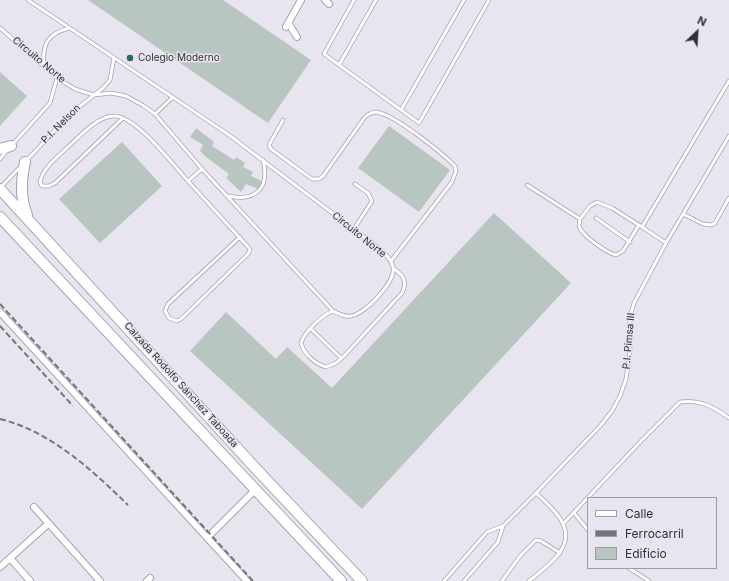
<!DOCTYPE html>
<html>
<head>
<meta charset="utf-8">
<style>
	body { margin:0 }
	#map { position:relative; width:729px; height:581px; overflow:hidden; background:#e8e5f0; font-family:Inter,sans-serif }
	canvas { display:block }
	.legend { position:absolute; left:587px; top:497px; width:130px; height:72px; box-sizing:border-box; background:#e8e5f0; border:1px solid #9f9ca4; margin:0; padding:5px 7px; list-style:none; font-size:12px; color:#312f33 }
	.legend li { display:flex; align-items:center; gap:8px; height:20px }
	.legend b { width:20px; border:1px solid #9f9ca4 }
	.north { position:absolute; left:677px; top:12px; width:40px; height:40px; -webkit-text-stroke:3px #e8e5f0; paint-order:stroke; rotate:25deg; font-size:11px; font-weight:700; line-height:16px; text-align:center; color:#312f33 }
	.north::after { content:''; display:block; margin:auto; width:14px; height:18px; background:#312f33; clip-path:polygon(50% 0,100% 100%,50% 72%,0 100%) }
</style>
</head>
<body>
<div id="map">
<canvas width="729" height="581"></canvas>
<ul class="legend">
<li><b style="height:5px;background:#fff"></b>Calle</li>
<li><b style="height:5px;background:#77757c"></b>Ferrocarril</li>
<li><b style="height:11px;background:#b9c5c0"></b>Edificio</li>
</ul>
<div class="north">N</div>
</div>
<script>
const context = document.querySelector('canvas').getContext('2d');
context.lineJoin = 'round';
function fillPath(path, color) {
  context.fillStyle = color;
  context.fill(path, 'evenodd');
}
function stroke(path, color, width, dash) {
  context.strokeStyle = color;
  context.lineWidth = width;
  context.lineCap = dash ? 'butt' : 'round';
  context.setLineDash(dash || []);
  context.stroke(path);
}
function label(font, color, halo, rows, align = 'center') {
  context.font = font + ' Inter,sans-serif';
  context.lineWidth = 3;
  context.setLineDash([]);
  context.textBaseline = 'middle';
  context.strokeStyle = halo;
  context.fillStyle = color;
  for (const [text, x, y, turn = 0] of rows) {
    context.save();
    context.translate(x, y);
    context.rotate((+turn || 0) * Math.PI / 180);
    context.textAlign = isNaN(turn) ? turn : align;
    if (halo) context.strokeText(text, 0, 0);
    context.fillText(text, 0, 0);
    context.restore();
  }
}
const building = new Path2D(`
	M88 0H223L311 60 268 123Z
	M0 72 27 96 0 126Z
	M389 126 450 170 419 212 358 168Z
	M196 128 214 142 212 146 234 160 236 157 245 163 243 167 253 172 251 176 262 181 258 189 246 184 241 192 226 178 229 174 206 157 200 151 203 145 190 137Z
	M122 142 162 186 100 243 59 199Z
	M494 213 571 283 362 509 190 351 226 312 276 359 287 347 332 388Z`);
const lane = new Path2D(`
	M354 0 324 54 419 123 489 0
	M0 28 57 78 75 89 94 95 111 93 126 96 144 106 155 114 202 169 333 311C339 314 344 317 351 316 365 314 396 282 393 267 391 258 382 251 376 246L229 135 28 0
	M44 65C42 44 48 33 70 28
	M339 65 376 0
	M401 110 464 0
	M155 114 172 98
	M123 118 55 183 49 186H42L40 182C43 167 59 156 70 145 81 135 97 117 113 116 135 114 174 166 188 181L202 169
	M283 120 269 145 271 149 312 179H319L323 176 365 117C369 114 371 112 376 112 394 114 442 153 455 166L456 171 452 182 391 261
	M12 145 50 103 57 78
	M0 159 7 150
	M26 161 70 114 103 88 110 80 114 58
	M188 181 249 248 250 250 248 254 181 319 177 321 169 318 165 311 168 304 240 237
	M527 185 580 219 590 206 597 202 612 208 642 227
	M1 187 22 165
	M228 196C256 202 270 188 263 160
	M683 214 703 224 712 225 715 223 729 198
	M596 218 630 242
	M580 219 579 226C581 235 607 253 616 255L623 251 639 225
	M354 229 372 201 368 193 355 184
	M666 243 642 227 729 81
	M333 311C321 316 305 331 301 343 304 354 315 364 326 367L336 363 344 356 402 293C408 281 403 275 393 268
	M311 329 341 358
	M574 513 588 530
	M563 524 641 441 680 402C700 399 714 407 729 418
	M629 568 649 581
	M444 581 487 532 503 526 536 493 601 425 612 411 620 396 626 379 630 351V317L634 303 666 243 729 136
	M464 581 498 542 503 526
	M502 581 520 556 536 540 541 541 560 553
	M529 581C545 568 575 548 563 524 558 512 545 502 536 493`);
const street = new Path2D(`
	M325 0 329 4
	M289 24 297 37
	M286 27 301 0
	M0 312 247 581
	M34 507 100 581
	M207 538 255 490
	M10 558 30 581
	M0 567 48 524
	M147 581 150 578`);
const primary = new Path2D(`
	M0 149 11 146
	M25 162C21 180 20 198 27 215
	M0 189 259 472 362 581
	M0 217 341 581`);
const rail = new Path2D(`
	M0 304 253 581
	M0 326 73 406
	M0 419C50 431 92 470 128 505`);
const markers = [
	[130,58,4,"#2c6b57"]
];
const poiNames = [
	["Colegio Moderno",138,58]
];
const streetNames = [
	["Circuito Norte",39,60,40],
	["P.I. Nelson",61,124,-45],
	["Circuito Norte",359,235,39],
	["P.I. Pimsa III",629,341,-85],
	["Calzada Rodolfo Sánchez Taboada",181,385,48]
];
fillPath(building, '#b9c5c0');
stroke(lane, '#a6a2ac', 4.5);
stroke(street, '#a6a2ac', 8);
stroke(primary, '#a6a2ac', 12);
stroke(lane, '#fff', 3);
stroke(street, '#fff', 6);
stroke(primary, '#fff', 10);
stroke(rail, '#77757c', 2, [6, 3]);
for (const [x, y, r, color] of markers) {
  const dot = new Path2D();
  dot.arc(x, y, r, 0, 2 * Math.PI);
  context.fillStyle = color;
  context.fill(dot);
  stroke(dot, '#e8e5f0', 1.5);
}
label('10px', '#312f33', '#e8e5f0', poiNames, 'left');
label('10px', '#312f33', '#e8e5f0', streetNames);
</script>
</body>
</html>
